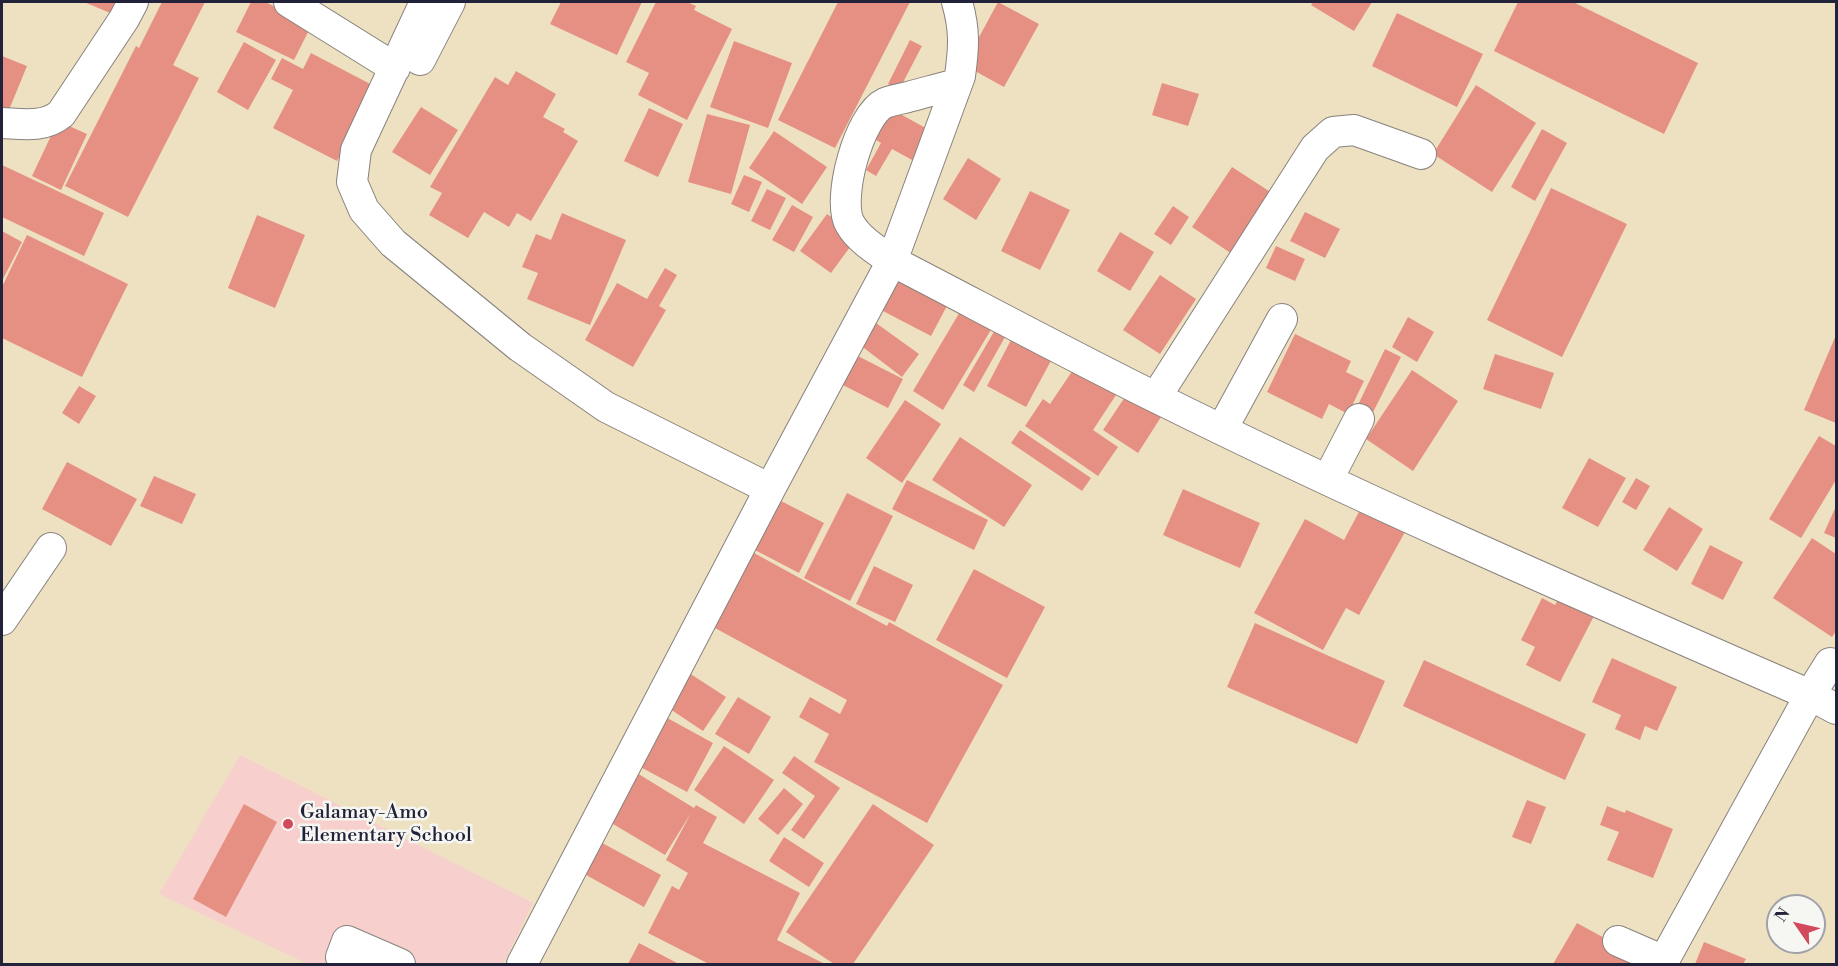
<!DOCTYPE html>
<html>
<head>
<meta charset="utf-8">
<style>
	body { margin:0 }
	#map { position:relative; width:1838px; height:966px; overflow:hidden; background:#ede1c1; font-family:"Libre Bodoni",serif }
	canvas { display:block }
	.frame { position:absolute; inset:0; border:3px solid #22223b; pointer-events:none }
	.north { position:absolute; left:1766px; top:894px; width:60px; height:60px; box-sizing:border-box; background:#f6f6f2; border:2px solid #a1a1a9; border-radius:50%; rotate:304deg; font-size:16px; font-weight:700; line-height:24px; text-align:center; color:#22223b }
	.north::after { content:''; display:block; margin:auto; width:21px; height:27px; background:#d1495b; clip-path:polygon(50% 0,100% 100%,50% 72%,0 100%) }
</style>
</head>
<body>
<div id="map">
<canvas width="1838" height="966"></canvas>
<div class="frame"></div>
<div class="north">N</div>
</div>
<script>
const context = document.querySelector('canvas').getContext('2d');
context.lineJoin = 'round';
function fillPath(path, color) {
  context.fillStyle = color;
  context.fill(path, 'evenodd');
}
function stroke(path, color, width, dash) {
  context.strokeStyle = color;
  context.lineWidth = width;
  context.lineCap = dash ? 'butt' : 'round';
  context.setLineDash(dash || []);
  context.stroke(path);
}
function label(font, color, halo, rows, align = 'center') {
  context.font = font + ' "Libre Bodoni",serif';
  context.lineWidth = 5;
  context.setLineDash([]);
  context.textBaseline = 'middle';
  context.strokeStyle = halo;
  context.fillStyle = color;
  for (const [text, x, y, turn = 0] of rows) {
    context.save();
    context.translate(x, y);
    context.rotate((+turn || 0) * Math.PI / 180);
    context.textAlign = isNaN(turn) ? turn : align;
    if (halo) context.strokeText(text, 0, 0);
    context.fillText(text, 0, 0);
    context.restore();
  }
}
const built = new Path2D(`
	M240 755 533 903 503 964H308L159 894Z`);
const building = new Path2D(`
	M84 2H121L115 15Z
	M162 2H205L173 65 199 78 128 217 65 186 136 46 139 48Z
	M251 2H265L312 24 294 60 236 32Z
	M561 2H642L617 55 550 24Z
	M656 2H687L696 6 694 10 732 29 687 120 638 95 649 73 626 62Z
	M838 2H910L835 148 778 120Z
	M998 2 1039 24 1004 87 964 65Z
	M1313 2H1372L1354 31 1311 5Z
	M1518 2H1573L1698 63 1664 134 1494 51Z
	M1397 13 1483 54 1457 107 1372 66Z
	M910 40 922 46 899 90 888 84Z
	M734 41 792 63 768 128 710 107Z
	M244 42 276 60 248 110 217 92Z
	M311 53 376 87 337 161 273 128 293 90 271 79 282 58 303 69Z
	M2 56 27 66 4 122 2 121Z
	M516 71 556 94 543 117 565 129 563 132 578 141 531 221 517 213 509 227 484 212 468 238 429 215 442 193 430 187 495 77 508 85Z
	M1162 83 1199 94 1188 126 1152 115Z
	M1476 85 1536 123 1492 192 1433 154Z
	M884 105 931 131 914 161 892 149 876 176 866 170 881 143 868 135Z
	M421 107 458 130 430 175 392 152Z
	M649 108 683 124 658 177 624 161Z
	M707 114 750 125 731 194 688 182Z
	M58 121 87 134 61 190 32 176Z
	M1542 129 1567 143 1535 201 1511 187Z
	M774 131 827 167 802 204 749 168Z
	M968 158 1001 179 976 220 943 199Z
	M2 165 104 213 84 256 2 217Z
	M1232 167 1272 193 1232 254 1192 227Z
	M744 175 762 182 749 212 731 204Z
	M1551 188 1627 224 1562 357 1487 320Z
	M767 189 786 198 770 230 751 221Z
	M1030 191 1070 210 1040 270 1001 251Z
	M792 205 813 217 794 252 772 240Z
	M1173 206 1189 217 1171 245 1154 234Z
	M1305 212 1340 229 1325 258 1290 241Z
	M562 213 626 240 590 325 527 299 538 273 522 267 536 234 551 240Z
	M827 214 858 236 831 273 800 251Z
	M257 215 305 235 275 308 228 288Z
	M2 231 22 242 2 281Z
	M1120 232 1154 252 1130 291 1097 271Z
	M27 235 128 284 82 377 2 338V287Z
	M1276 246 1305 259 1295 281 1266 268Z
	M665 268 677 275 659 306 666 310 633 367 585 340 617 283 647 299Z
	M1160 275 1196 299 1160 354 1123 330Z
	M898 277 948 304 931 336 881 310Z
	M961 310 992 328 943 410 913 391Z
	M1408 317 1434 332 1417 362 1392 347Z
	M876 323 919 354 902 377 860 345Z
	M999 323 1009 330 974 392 963 385Z
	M1295 334 1351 361 1346 372 1364 381 1348 414 1329 404 1322 419 1267 392Z
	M1836 335V423L1804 410Z
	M1013 336 1053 357 1026 407 987 386Z
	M1385 349 1401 357 1369 420 1354 413Z
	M852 353 903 379 888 408 837 382Z
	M1495 354 1554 373 1541 409 1483 389Z
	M1079 361 1120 389 1093 430 1118 447 1098 476 1025 426 1043 399 1050 404Z
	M1412 370 1458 401 1413 471 1366 439Z
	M79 386 96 396 79 424 62 413Z
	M1129 391 1163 414 1138 453 1103 430Z
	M905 400 941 424 902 483 866 458Z
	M1020 430 1091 478 1082 491 1011 443Z
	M1819 436 1836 446V480L1801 538 1769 519Z
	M960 437 1032 485 1004 527 932 480Z
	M1589 458 1626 478 1598 527 1562 508Z
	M67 462 137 499 111 546 42 509Z
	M154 476 196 494 182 524 140 506Z
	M1636 478 1650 486 1636 510 1622 502Z
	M907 480 988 520 974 550 892 509Z
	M1183 489 1260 523 1240 568 1163 535Z
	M847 493 893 516 850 601 804 578Z
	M779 500 824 523 799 573 753 549Z
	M1836 506V538L1824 533Z
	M1669 507 1703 529 1677 571 1643 550Z
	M1361 508 1405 532 1359 615 1346 608 1323 650 1254 613 1305 519 1344 540Z
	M1812 538 1836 554V631L1832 637 1773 598Z
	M1710 545 1743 562 1723 600 1691 584Z
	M745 548 887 626 889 622 1003 685 927 823 814 762 829 734 799 717 810 697 840 714 847 700 704 622Z
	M874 566 913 585 895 622 856 604Z
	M974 569 1045 607 1007 678 936 640Z
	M1560 596 1595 614 1560 682 1526 665 1535 647 1521 640 1542 598 1555 605Z
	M1255 623 1385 681 1357 744 1227 687Z
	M1612 658 1677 687 1657 731 1645 726 1640 740 1615 729 1621 715 1592 702Z
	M1424 660 1586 734 1565 780 1403 706Z
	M686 671 726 697 703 731 664 705Z
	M738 697 771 717 749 754 715 734Z
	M660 714 713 743 687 792 633 763Z
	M724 746 774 780 744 824 694 790Z
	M794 756 840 788 804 839 791 830 815 796 782 773Z
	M632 770 694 808 696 805 717 817 703 843 800 893 777 940 825 964H709L648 933 672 886 679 890 688 873 666 860 691 813 665 855 603 818Z
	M784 788 803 804 778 835 758 819Z
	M1527 800 1546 807 1531 844 1512 837Z
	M244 804 277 822 226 917 193 899Z
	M873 804 934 845 853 964H834L786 932Z
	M1607 806 1625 813 1626 810 1673 829 1653 878 1607 860 1619 832 1600 825Z
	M784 837 824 863 809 887 769 861Z
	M595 839 661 875 644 907 577 870Z
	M1577 923 1639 957 1635 964H1553Z
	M1704 942 1746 959 1743 964H1695Z
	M639 943 679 964H628Z`);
const minor = new Path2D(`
	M289 2 395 68
	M425 2 356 150 352 182 364 210 393 243 520 347 606 407 770 489
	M420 60 450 2
	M957 84C940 88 924 93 908 97 901 99 892 100 885 103 859 115 836 200 850 224 859 240 878 251 892 261 979 306 1066 353 1155 397 1370 504 1590 599 1810 695L1836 709
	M2 123C23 124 44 128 61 114L124 19 133 2
	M1156 397 1315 148 1333 132 1354 130 1421 154
	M1222 429 1282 319
	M1328 479 1359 419
	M2 620 51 548
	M1618 941 1664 961
	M354 964 341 957 347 941 400 964
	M522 964 770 489 892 261 960 76C964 47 965 30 957 2
	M1662 964 1810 695 1830 663`);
const markers = [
	[288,824,6,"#d1495b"]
];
const poiNames = [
	["Galamay-Amo",300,813],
	["Elementary School",300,836]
];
fillPath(built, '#f7d0ce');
fillPath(building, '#e69083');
stroke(minor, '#88827e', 32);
stroke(minor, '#fff', 30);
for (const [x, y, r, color] of markers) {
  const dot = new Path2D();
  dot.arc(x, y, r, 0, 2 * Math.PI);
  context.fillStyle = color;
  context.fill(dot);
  stroke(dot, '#f6f6f2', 2);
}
label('20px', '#22223b', '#f6f6f2', poiNames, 'left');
</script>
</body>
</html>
